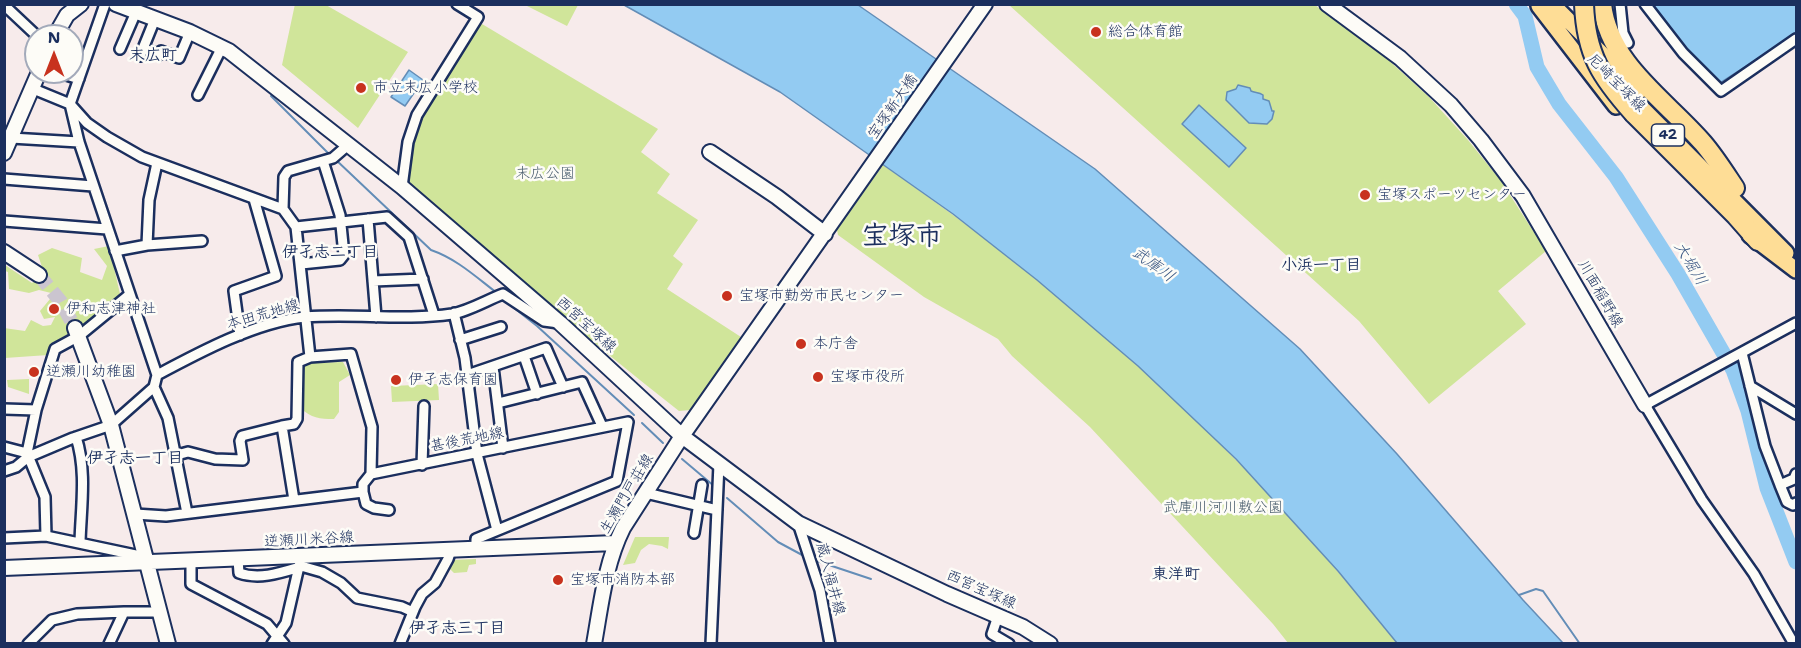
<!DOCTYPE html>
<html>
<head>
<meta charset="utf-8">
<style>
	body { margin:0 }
	#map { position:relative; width:1801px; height:648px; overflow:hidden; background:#f7ebeb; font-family:"Shantell Sans",sans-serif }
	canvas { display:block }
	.frame { position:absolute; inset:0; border:6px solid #1b2f5e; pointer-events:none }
	.north { position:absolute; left:24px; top:24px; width:60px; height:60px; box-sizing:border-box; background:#fdfcf7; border:2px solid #a3aaba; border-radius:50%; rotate:0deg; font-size:16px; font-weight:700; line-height:24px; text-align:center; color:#1b2f5e }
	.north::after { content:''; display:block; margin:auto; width:21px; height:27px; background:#c8321e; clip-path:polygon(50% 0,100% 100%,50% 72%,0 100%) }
</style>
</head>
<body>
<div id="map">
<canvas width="1801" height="648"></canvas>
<div class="frame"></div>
<div class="north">N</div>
</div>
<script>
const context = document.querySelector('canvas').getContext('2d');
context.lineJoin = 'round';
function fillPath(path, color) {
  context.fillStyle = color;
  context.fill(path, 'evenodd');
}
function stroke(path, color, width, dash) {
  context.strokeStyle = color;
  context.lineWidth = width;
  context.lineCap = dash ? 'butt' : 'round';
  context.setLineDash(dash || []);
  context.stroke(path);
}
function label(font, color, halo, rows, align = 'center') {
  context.font = font + ' "Shantell Sans","Klee One",sans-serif';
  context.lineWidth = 5;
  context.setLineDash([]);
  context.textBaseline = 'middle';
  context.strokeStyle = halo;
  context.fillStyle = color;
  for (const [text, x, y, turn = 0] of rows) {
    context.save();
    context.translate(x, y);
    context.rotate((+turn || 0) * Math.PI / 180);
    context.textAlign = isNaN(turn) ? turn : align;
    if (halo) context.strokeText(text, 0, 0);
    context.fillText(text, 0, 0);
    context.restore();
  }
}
const green = new Path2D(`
	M295 4 326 5 408 52 358 128 282 65Z
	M525 5H578L567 26Z
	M1009 5H1315L1384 56 1429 97 1468 140 1501 181 1546 251 1498 291 1526 324 1429 404 1359 321Z
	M482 24 658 129 641 152 670 174 657 193 698 220 673 256 683 264 667 289 741 337 690 410 679 411C585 338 496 259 407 181L412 140 423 114 477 26Z
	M883 165C1009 252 1128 350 1235 459 1293 517 1346 580 1397 643H1288L1273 624 1090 427 1012 356 998 339 924 297 838 235 837 230Z
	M109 246 120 294 86 324 71 330 70 333 51 344 48 355 5 358 4 328 25 331 31 320 43 326 51 325 55 317 44 319 40 311 50 299 51 293 39 290 29 293 9 289 8 272 5 271V265L32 283 36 280 43 270 38 255 52 248 82 258 80 272 102 280 107 266 94 249Z
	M343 362 350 375 339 382V412L334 419C319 419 312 418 300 408L302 367 305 363Z
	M29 379V394L8 387 7 380Z
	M438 384 439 400 392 402 391 386Z
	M635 537H669L668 549 662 546 649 544 641 550 635 563 623 565Z
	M476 559V564L469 565 467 572 454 573 448 567 451 560Z`);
const water = new Path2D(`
	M624 5H858L1095 169 1300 349 1397 454 1523 600 1563 643H1397L1338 571 1236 459 1138 366 1037 280 953 214 780 92Z
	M1652 5H1796V34L1717 85 1673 35Z
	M409 70 423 80 405 106 391 97Z
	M1238 85 1250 88 1251 91C1255 93 1259 92 1263 95V99L1269 101 1272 111H1274L1272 119 1267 124 1249 123 1226 100 1227 92 1236 89Z
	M1199 105 1246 148 1229 167 1182 124Z`);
const stream = new Path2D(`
	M271 96 330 155
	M335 159 431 250C457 259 476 277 497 293
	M509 304 537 326 634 415
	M642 423 663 443
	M682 459 714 486
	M727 498 778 542 804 556
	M814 560 871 579
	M1519 595 1536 589 1543 591 1580 644`);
const river = new Path2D(`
	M1516 4 1525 16 1537 67 1559 104 1616 177 1678 274 1733 370 1748 411 1767 488 1796 562`);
const secondaryTunnel = new Path2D(`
	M39 275 61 302 75 328`);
const street = new Path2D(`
	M105 4 70 104 79 142 157 375
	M1620 4 1623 33 1628 43
	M1645 4 1683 53 1721 91 1796 39
	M4 5 37 36
	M143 48 159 55 161 51 179 58 190 32
	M120 49 136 12
	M140 56 155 19
	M57 72 79 79
	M31 88 70 104 87 123 107 137 142 157 283 209 296 227 310 357 351 354 372 427 371 474
	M198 95 222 47
	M11 138 79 142
	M4 179 93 186
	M402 187 408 142 417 115 478 17 457 4
	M283 209 284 177 288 171 333 158 348 145
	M368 219 376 317
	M4 221 107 229
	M296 227 387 217 409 237 434 315
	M147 245 149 200 157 163
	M115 251 147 245 202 241
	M301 264 340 260 344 255 340 215 323 161
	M373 281 423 279
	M454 313 465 358 477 454 497 530
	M240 335 234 291 276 276 254 199
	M460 340 501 327
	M1742 353 1765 446 1780 485 1794 479 1796 474
	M524 356 537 394
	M493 367 503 448
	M467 375 546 348 563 387
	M1750 386 1796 414
	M154 387 168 418 187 513
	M498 403 582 382 602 426
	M4 409 36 410
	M76 437C87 471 81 507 80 542
	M4 447 27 453
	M177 455 188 452 215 459 243 460 240 441 242 436 282 426
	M422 465 424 406
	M4 471 16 467 28 457 73 438 111 425 154 387 157 375C200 352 256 322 305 317 354 313 403 321 452 314 469 311 487 300 503 294L544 321 559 323
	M1780 485 1787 502 1793 505 1796 503
	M363 492 366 504 374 508 389 510
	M646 493 717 510
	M294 500 282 426 294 424 297 419 298 362 310 357
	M135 514 166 516 363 492V484L371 474 628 422 617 481 476 539V548
	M798 523 820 590 830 644
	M694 533 702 485
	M46 536 45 497 27 453 36 410 55 349 79 336 129 295
	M4 538 46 536 145 557
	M238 559 239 573C259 580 280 573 300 567
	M191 561V584L267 624 284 644
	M301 566 322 572 341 583 357 598 402 607 413 612
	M998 616 992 634 1009 644
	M28 644 52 620 77 614 124 612
	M109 644 124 612H160
	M272 644 286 623 300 562
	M400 644 415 607 422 594 435 583 448 559 451 550
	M711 644 719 464
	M1794 644 1754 574 1702 500 1645 405 1796 323`);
const secondary = new Path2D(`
	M116 4 190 32 229 51 402 187 560 323 682 436 798 523 947 594 1023 627 1050 644
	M1327 4 1400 58 1451 105 1481 140 1523 196 1645 405
	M55 36 67 15 81 4
	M710 152 777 197 825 234
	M4 153 39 72
	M4 252 39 275
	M75 328 111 425 168 644
	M4 568 615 543
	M594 644C601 605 605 564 623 528L682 436 985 4`);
const primary = new Path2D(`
	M1552 4 1639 91
	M1539 6 1616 106
	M1621 87 1786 253
	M1750 235 1796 270`);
const highway = new Path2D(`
	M1602 4C1609 65 1666 100 1703 143 1715 157 1725 173 1735 188
	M1634 114 1736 216 1758 241`);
const highwayBridge = new Path2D(`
	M1584 4C1586 55 1601 77 1634 114`);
const markers = [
	[1096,32,6,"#c8321e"],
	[361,88,6,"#c8321e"],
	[1365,195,6,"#c8321e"],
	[727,296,6,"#c8321e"],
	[54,309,6,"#c8321e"],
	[801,344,6,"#c8321e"],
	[34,372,6,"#c8321e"],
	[818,377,6,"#c8321e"],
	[396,380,6,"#c8321e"],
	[558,580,6,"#c8321e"]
];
const shields = [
	[1668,135,33]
];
const shieldNames = [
	["42",1668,135]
];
const poiNames = [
	["総合体育館",1108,32],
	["市立末広小学校",373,88],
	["宝塚スポーツセンター",1377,195],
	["宝塚市勤労市民センター",739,296],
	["伊和志津神社",66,309],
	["本庁舎",813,344],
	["逆瀬川幼稚園",46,372],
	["宝塚市役所",830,377],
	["伊孑志保育園",408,380],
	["宝塚市消防本部",570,580]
];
const streetNames = [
	["尼崎宝塚線",1616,83,45],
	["宝塚新大橋",893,107,-55],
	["川面稲野線",1600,294,60],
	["本田荒地線",263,315,-16],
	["西宮宝塚線",586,325,42],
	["甚後荒地線",467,440,-11],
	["生瀬門戸荘線",627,494,-59],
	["逆瀬川米谷線",309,540,-3],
	["蔵人福井線",830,579,75],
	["西宮宝塚線",981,590,24]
];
const parkNames = [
	["末広公園",545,174],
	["武庫川河川敷公園",1223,508]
];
const neighbourhoodNames = [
	["末広町",153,56],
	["伊孑志二丁目",330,253],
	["小浜一丁目",1321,266],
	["伊孑志一丁目",135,459],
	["東洋町",1176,575],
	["伊孑志三丁目",457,629]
];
const waterNames = [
	["大堀川",1690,264,59],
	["武庫川",1153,265,36]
];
const townNames = [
	["宝塚市",902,237]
];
fillPath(green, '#d0e59a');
fillPath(water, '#93cbf2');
stroke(water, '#638db7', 1.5);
stroke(stream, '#638db7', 2);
stroke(river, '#93cbf2', 15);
stroke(secondaryTunnel, '#cbc5cf', 14, [14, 7]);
stroke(street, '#1b2f5e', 14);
stroke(secondary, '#1b2f5e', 18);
stroke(primary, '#1b2f5e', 20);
stroke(highway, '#1b2f5e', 22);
stroke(street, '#fdfcf7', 9);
stroke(secondary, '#fdfcf7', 14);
stroke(primary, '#fedd96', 15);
stroke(highway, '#fedd96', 18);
stroke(highwayBridge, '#1b2f5e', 22, []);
stroke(highwayBridge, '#fedd96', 18);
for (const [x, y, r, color] of markers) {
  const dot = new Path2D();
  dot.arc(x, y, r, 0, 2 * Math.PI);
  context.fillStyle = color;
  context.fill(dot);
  stroke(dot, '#fdfcf7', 2);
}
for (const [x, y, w] of shields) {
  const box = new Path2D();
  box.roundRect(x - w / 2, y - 11, w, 22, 4.5);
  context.fillStyle = '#fdfcf7';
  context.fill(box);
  stroke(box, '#1b2f5e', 1.5);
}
label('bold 14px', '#1b2f5e', null, shieldNames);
label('15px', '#1b2f5e', '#fdfcf7', poiNames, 'left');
label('15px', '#1b2f5e', '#fdfcf7', streetNames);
label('15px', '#485c6d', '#fdfcf7', parkNames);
label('bold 16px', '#1b2f5e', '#fdfcf7', neighbourhoodNames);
label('italic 16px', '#395683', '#fdfcf7', waterNames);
label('bold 27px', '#1b2f5e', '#fdfcf7', townNames);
</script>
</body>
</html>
